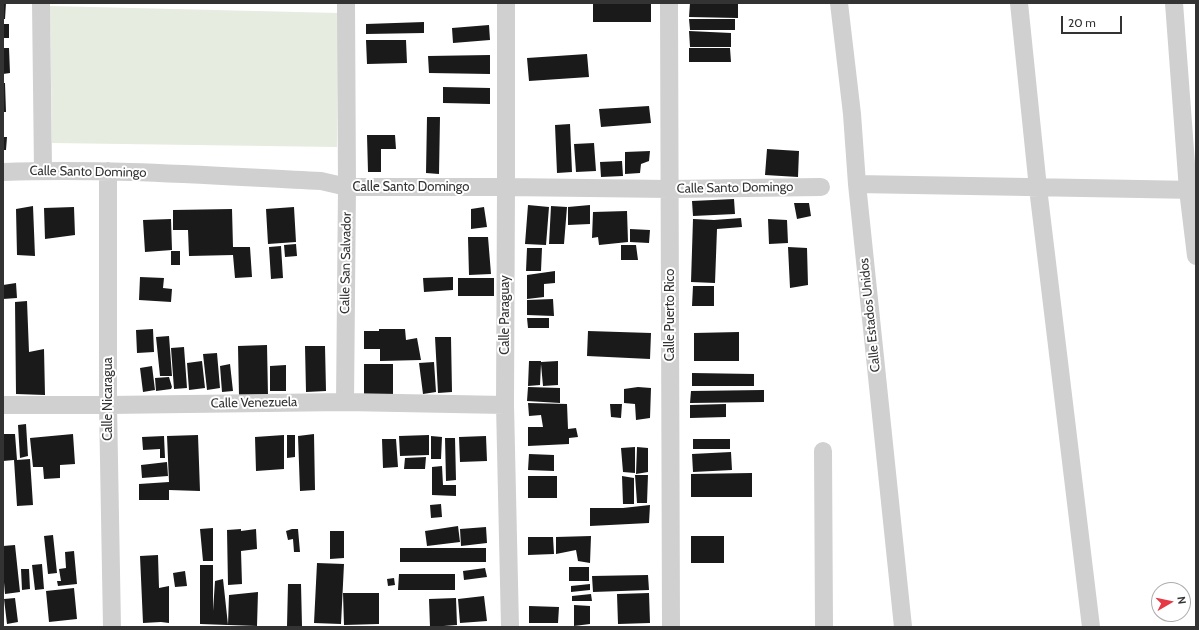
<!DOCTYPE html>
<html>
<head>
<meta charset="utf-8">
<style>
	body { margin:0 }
	#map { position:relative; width:1199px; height:630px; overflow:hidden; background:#fff; font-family:Cabin,sans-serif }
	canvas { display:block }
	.frame { position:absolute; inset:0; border:4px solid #333; pointer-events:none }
	.north { position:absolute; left:1151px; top:582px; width:40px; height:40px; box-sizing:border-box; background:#fff; border:1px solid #adadad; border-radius:50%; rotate:81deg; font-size:11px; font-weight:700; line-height:16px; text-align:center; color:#333 }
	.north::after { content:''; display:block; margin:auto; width:14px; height:18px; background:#e63946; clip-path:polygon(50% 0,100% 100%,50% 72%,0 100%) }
	.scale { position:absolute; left:1061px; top:16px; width:61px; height:18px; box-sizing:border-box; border:2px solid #333; border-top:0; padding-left:5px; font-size:12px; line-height:14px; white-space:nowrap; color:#333; -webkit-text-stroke:3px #fff; paint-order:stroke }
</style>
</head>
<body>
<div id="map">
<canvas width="1199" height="630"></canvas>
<div class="frame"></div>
<div class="north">N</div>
<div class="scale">20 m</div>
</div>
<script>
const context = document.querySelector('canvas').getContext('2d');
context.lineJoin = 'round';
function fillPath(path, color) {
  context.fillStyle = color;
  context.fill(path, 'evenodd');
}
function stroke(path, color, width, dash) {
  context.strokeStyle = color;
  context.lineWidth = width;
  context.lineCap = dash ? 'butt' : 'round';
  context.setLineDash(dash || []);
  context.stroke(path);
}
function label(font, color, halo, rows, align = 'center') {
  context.font = font + ' Cabin,sans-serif';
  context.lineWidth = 4;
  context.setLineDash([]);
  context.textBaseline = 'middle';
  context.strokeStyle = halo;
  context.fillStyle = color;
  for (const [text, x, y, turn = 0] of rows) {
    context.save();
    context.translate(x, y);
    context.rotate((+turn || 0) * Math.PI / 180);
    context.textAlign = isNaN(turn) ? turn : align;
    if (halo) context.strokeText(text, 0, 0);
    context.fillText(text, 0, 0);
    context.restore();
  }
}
const green = new Path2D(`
	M50 6 338 13 337 147 52 143Z`);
const building = new Path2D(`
	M3 3H6L5 19H3Z
	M593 3H651V22H593Z
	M690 3H738V18L689 17Z
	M689 19H735V30H690Z
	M424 22V33L366 34V24Z
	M3 24H9V38H3Z
	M489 25 490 40 453 43 452 28Z
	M689 31 731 33V47H690Z
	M366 40H406L407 63 367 64Z
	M3 48H9L10 73 3 74Z
	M689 48H730L731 62H689Z
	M587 54 589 77 529 81 527 58Z
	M490 55V74L429 73 428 56Z
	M3 83H5L6 112H3Z
	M443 87 490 88V104L443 103Z
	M649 106 651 123 601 127 599 109Z
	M427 117H440L439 174 426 173Z
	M570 124 572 172 557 173 555 125Z
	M367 135H395L396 149H381V172H368Z
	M3 137H7L6 150H3Z
	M594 143 596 171 576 172 574 144Z
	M767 149 799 151 798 177 765 175Z
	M650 151 649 161 641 164 640 173 625 174V152Z
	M622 161 623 176 601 177 600 162Z
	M734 199 735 214 693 216 692 201Z
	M794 203H809L811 216 797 219Z
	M528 205 549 207 546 245 525 244Z
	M590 205V224L568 225V207Z
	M33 206 35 256 17 255 16 209Z
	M551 206 567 207 564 244H549Z
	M74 207 75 235 45 239 44 208Z
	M294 207 296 242 268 244 266 209Z
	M484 207 487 227 471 229V209Z
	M232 209 233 247H250L252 277 235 278 233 255 189 256 188 230H173V210Z
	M627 211 628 242 599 245 598 237 592 238 593 212Z
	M741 218 742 227 717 229 715 283 691 282 693 219 714 220Z
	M171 219 172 250 145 252 143 220Z
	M768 219 787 220 788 243 769 244Z
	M630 229 650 230 649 243 630 242Z
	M468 237H488L491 274 469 275Z
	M296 244 297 256 285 257 284 245Z
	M621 245H636L638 260H621Z
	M281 246 283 278 271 279 269 247Z
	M788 247 807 248 808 285 790 288Z
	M527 248H542L541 271H526Z
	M171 251H180V265H171Z
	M555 271V283L544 284V297L527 299V275Z
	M140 277 164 278 163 288 172 289 171 302 139 300Z
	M453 277V290L424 292 423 278Z
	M458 278H494V296H458Z
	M16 283 17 298 3 299V285Z
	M693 286H714V306H692Z
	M553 299 554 316 527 315V300Z
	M27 301 29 352 44 349 45 395 16 394 15 302Z
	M527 318H549V328H528Z
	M153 329 154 352 137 353 136 330Z
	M379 329H405L406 340 417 338 421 360 380 361V349H364V331H379Z
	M588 331 651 333 650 359 587 356Z
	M739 332V361H694V333Z
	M169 336 172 376H160L156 337Z
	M435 337H451L452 392 438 393Z
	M267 345 268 396H239L238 346Z
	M305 346H325L326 391 306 392Z
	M184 347 187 388 174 389 171 348Z
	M217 353 220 388 207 390 203 354Z
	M202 361 205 388 189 390 187 363Z
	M529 361H541V362L558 361V385L543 386 541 364 540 385 528 386Z
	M434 362 436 392 423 394 419 363Z
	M230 364 233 391 222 392 220 366Z
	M364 364H393V396H364Z
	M286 365V391H270V366Z
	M152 366 155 390 143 392 140 368Z
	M692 373 754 374V386H692Z
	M169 377 172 387 171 389 156 391 155 378Z
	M528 387 560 388V403L527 401Z
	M638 387 651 388 650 418 636 420 635 404 624 403V389Z
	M764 390V402L690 403 691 391Z
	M528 403 567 404 568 429 576 428 578 437 569 438V444L528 446V427H543L541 415 529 416Z
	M610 404H622L621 418 611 417Z
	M726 404V417L690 418V405Z
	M26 424 28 456 20 458 18 425Z
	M3 434H15L17 460 30 459 33 505 17 506 14 460 3 461Z
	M73 434 75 464 60 465V478L44 479 43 467H33L30 438Z
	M314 434 315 490 300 491 298 436Z
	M198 435 200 491 169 490V500H139V484L169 482 167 436Z
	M284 435V469L256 471 255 437Z
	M287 435H295V457L287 458Z
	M429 435V455L400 456 399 436Z
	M164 436 165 458H160V449L143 450 142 437Z
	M431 436 442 437 441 459H431Z
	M486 436 487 461 460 462 459 437Z
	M445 438H455L456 480 446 481Z
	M382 439H396L398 467 383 468Z
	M693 439H730V449H693Z
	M635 447V473L623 472 621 448Z
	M637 447 648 448V472L636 474Z
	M731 452 732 470 693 472 692 454Z
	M529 454 554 455V471L528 470Z
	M426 457 425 469H404L405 458Z
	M167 462 168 476 142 478 141 465Z
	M442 466 443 485H456V496L432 495V467Z
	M752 473V497H691V474Z
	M635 475H648L647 503H637Z
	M528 476H557V498H528Z
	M622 476 634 478V504H623Z
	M441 504 442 517 431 518 430 505Z
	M650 505 649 523 590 526V508H623Z
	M458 526 460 542 427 546 425 531Z
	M486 527 487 543 461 546 460 529Z
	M213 528V561H203L200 529Z
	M241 529V531L256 529 257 549 241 551 242 584 228 585 227 530Z
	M292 529H298L300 552H294L293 539 288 540 286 531Z
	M330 531H344V558L330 559Z
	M53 535 57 573 48 574 44 536Z
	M591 536 590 563 578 561 576 550 556 554V537Z
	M691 536H724V563H691Z
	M528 537H553L554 554 528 555Z
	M15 545 20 592 5 594 3 571V546Z
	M400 548H486V562H400Z
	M74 551 77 584 58 586 57 581H61L59 569 66 568 65 552Z
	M158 555 159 588 169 586V623L161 622 143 623 140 556Z
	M317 563 344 564 341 624 314 623Z
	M42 564 44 589 35 590 32 565Z
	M200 565H213V611L215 581 223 579 228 625 229 595 258 592 257 626 200 624Z
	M569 567H589V581H569Z
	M485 568 487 577 464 580 463 571Z
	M21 569H29L30 589 22 590Z
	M185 571 187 586 175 587 173 573Z
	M399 574H455V590H398Z
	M648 575 649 590 593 592 592 576Z
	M394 578 395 585 388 586 387 579Z
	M288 584H301L302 626H287Z
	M590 584V590L571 592V586Z
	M74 588 77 619 49 622 46 591Z
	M343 593H379V624L344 625Z
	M649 593 650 623 618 624 617 594Z
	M591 594 592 601H572V596Z
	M484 596 487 621 460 623 458 599Z
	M15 598 18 622 7 624 4 599Z
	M456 598 457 625 430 627 429 599Z
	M574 605 590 606V624L574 626Z
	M529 606 559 607 558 623H529Z`);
const minor = new Path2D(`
	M41 3 43 170
	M506 3V187L505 405 510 627
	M669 3 671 627
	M839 3 852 114 857 184 903 627
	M1019 3 1038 188 1091 627
	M1174 3 1188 190 1196 256
	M108 171V405L112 627
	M3 172C109 168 215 176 321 181L347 187H506L670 189 821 187
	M857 184 1196 190
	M345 402 347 187 346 3
	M3 405H108L345 402 505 405
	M823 451 824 627`);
const streetNames = [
	["Calle Santo Domingo",88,172,1],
	["Calle Santo Domingo",411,187],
	["Calle Santo Domingo",735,188,-1],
	["Calle San Salvador",346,263,-89],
	["Calle Paraguay",505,315,-90],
	["Calle Puerto Rico",670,315,-90],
	["Calle Estados Unidos",870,315,-96],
	["Calle Nicaragua",108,399,-90],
	["Calle Venezuela",254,403,-1]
];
fillPath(green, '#e6ecdf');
fillPath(building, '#1a1a1a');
stroke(minor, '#d0d0d0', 18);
label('13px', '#333', '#fff', streetNames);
</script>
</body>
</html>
